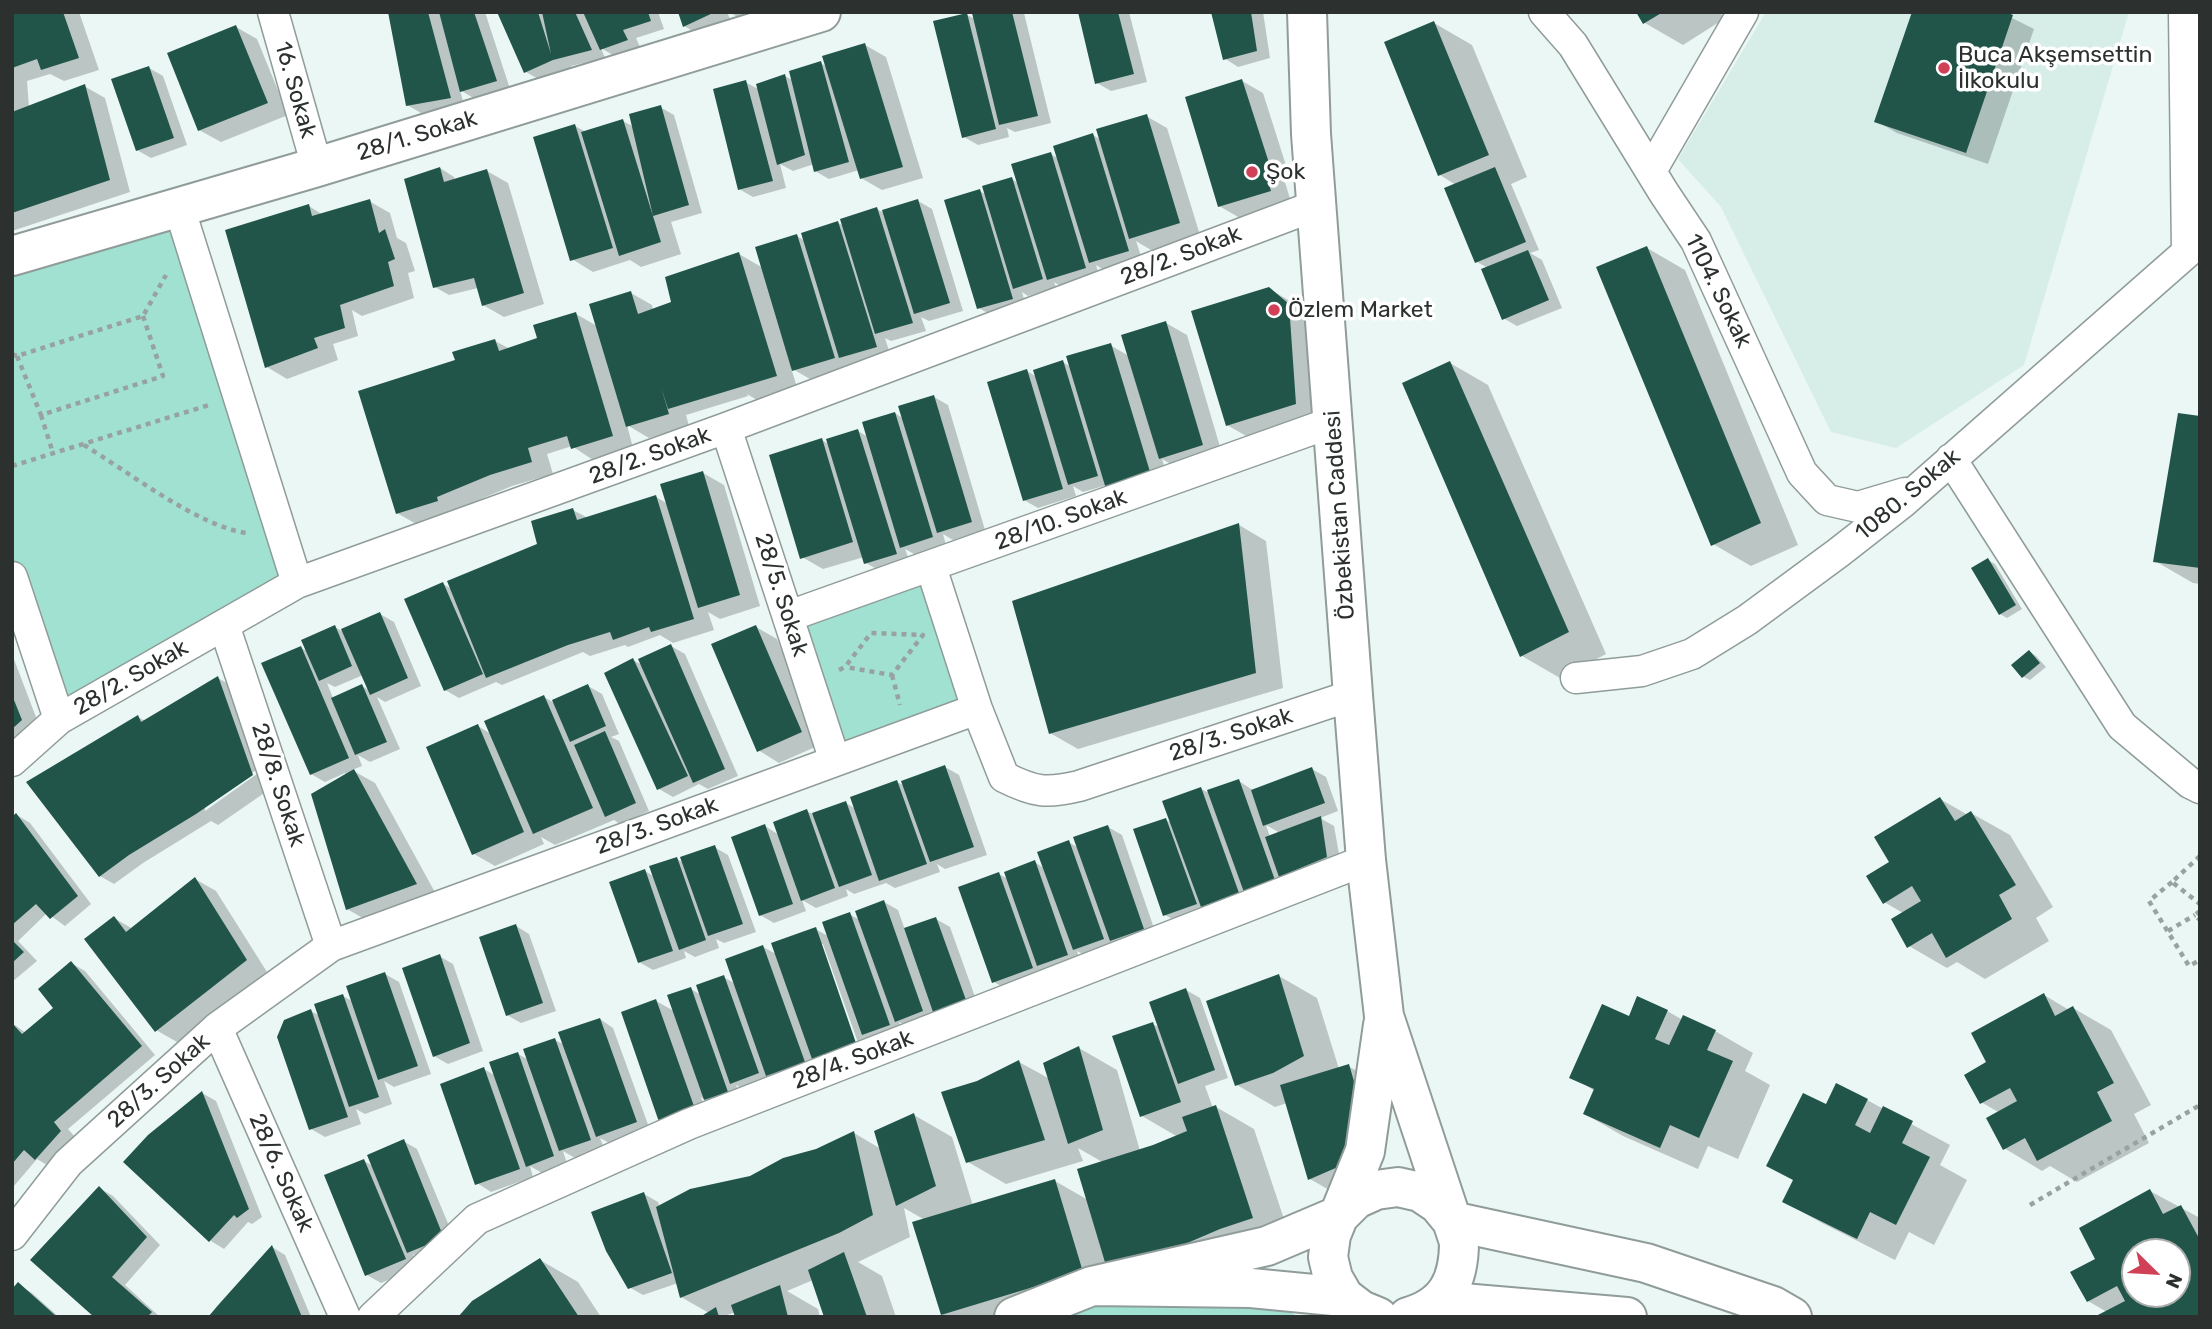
<!DOCTYPE html>
<html>
<head>
<meta charset="utf-8">
<style>
	body { margin:0 }
	#map { position:relative; width:2212px; height:1329px; overflow:hidden; background:#eaf7f4; font-family:Rubik,sans-serif }
	canvas { display:block }
	.frame { position:absolute; inset:0; border:14px solid #2c3130; pointer-events:none }
	.north { position:absolute; left:2121px; top:1238px; width:70px; height:70px; box-sizing:border-box; background:#fff; border:2px solid #abadac; border-radius:50%; rotate:114deg; font-size:19px; font-weight:700; line-height:28px; text-align:center; color:#2c3130 }
	.north::after { content:''; display:block; margin:auto; width:24px; height:32px; background:#d04056; clip-path:polygon(50% 0,100% 100%,50% 72%,0 100%) }
</style>
</head>
<body>
<div id="map">
<canvas width="2212" height="1329"></canvas>
<div class="frame"></div>
<div class="north">N</div>
</div>
<script>
const context = document.querySelector('canvas').getContext('2d');
context.lineJoin = 'round';
function fillPath(path, color) {
  context.fillStyle = color;
  context.fill(path, 'evenodd');
}
function stroke(path, color, width, dash) {
  context.strokeStyle = color;
  context.lineWidth = width;
  context.lineCap = dash ? 'butt' : 'round';
  context.setLineDash(dash || []);
  context.stroke(path);
}
function label(font, color, halo, rows, align = 'center') {
  context.font = font + ' Rubik,sans-serif';
  context.lineWidth = 7;
  context.setLineDash([]);
  context.textBaseline = 'middle';
  context.strokeStyle = halo;
  context.fillStyle = color;
  for (const [text, x, y, turn = 0] of rows) {
    context.save();
    context.translate(x, y);
    context.rotate((+turn || 0) * Math.PI / 180);
    context.textAlign = isNaN(turn) ? turn : align;
    if (halo) context.strokeText(text, 0, 0);
    context.fillText(text, 0, 0);
    context.restore();
  }
}
const built = new Path2D(`
	M1766 12H2129L2024 365 1896 448 1831 432 1721 207 1678 159Z`);
const green = new Path2D(`
	M179 207 297 583 59 719 12 577V256Z
	M931 567 977 709 835 761 789 616Z
	M1269 1298 1298 1317H1046L1093 1300Z`);
const shadow = new Path2D(`
	M12 12H79L99 70 64 81 50 74 27 81 29 108 84 86 105 98 130 192 12 231Z
	M390 12H485L510 89 475 99 460 90 464 105 421 113 407 105Z
	M499 12H658L664 29 636 38 640 47 616 57 601 48 605 58 571 66 573 72 547 84 526 72Z
	M680 12H727L730 19 698 34 684 26Z
	M729 12H759L741 19Z
	M983 12 1024 13 1051 123 1015 132 1007 128 1009 137 978 145 964 137 967 15 975 19Z
	M1079 12H1129L1147 82 1111 91 1097 83Z
	M1213 12H1263L1270 58 1238 67 1224 58Z
	M1638 12H1720L1724 19 1683 45 1645 23Z
	M2000 12 2034 29 1988 164 1897 133 1876 121Z
	M1434 23 1472 45 1527 177 1511 184 1539 250 1530 253 1542 260 1562 308 1517 326 1503 318 1488 268 1477 262 1456 185 1440 175Z
	M236 27 257 39 288 115 221 142 199 130Z
	M865 45 886 57 923 178 882 190 861 178 859 170 829 179 815 171 814 164 793 171 780 164 786 188 753 197 739 189 745 82 760 90 785 76 794 81 821 63 827 67Z
	M149 68 163 76 187 145 151 158 137 150Z
	M1242 81 1263 93 1290 178 1284 179 1291 202 1240 218 1219 206Z
	M660 107 674 115 702 213 671 222 681 254 641 267 630 260 593 272 572 259 575 126 586 132 623 121 634 127Z
	M1146 116 1167 128 1200 235 1151 250 1136 241 1142 259 1104 270 1096 265 1099 275 1062 287 1054 282 1056 287 1028 296 1022 292 1026 306 993 316 979 308 980 191 986 195 1012 179 1019 184 1051 154 1059 159 1093 135 1101 140Z
	M440 168 454 177 455 181 487 171 508 183 544 304 504 317 483 305 478 288 449 295 435 287Z
	M369 201 390 213 397 238 406 243 415 271 408 273 414 298 362 316 352 310 358 336 333 344 338 360 287 379 267 367 309 206 323 215Z
	M918 201 932 209 963 311 929 321 921 317 926 331 891 341 885 338 890 354 815 382 791 368 797 387 757 400 747 394 748 396 686 415 689 426 649 438 627 425 633 448 593 460 572 446 547 454 553 474 512 486 457 509 459 513 418 525 397 513 457 361 495 341 510 349 539 339 576 314 597 326 631 293 652 305 653 310 673 303 739 254 763 268 797 236 805 241 838 223 844 226 877 209 882 212Z
	M1647 248 1685 270 1798 545 1751 566 1713 544Z
	M1269 289 1290 301 1309 318 1316 415 1248 437 1227 425Z
	M1166 323 1187 335 1223 457 1181 470 1162 459 1171 486 1107 485 1083 492 1073 486 1076 496 1038 508 1024 500 1027 371 1037 377 1063 362 1071 367 1110 345 1129 356Z
	M1450 363 1488 385 1606 654 1560 678 1522 656Z
	M934 397 948 405 985 530 953 540 943 534 946 545 916 555 905 549 910 562 880 571 866 563 864 557 823 569 802 557 822 440 830 445 858 431 868 437 895 413 904 419Z
	M2200 418V584L2193 583 2155 561Z
	M703 473 724 485 760 606 720 619 708 612 714 630 673 643 660 635 628 647 625 645 590 656 583 652 502 685 496 682 459 698 445 690 443 584 452 589 537 545 573 510 588 518 656 497 668 504Z
	M1239 525 1266 541 1283 688 1078 749 1050 733Z
	M1988 560 1995 564 2022 609 2007 618 2000 614Z
	M380 614 394 622 421 686 385 702 377 697 400 749 370 762 358 755 362 766 352 770 375 783 437 896 368 921 347 909 346 776 345 773 325 782 311 774 301 648 309 652 335 627 345 633ZM363 675 370 691 362 686 333 698 327 683 335 687Z
	M756 627 777 639 822 744 779 763 758 750Z
	M671 646 685 654 738 776 708 789 699 784 673 797 659 789 633 660 644 666Z
	M2030 652 2036 656 2046 667 2030 680 2024 677 2014 665Z
	M12 654 42 733 12 757Z
	M218 678 239 690 273 787 218 825 211 821 143 863 114 884 100 876 28 782 138 717 145 721ZM259 768 261 771 205 811V806Z
	M588 686 602 694 619 734 611 737 619 741 649 811 620 824 614 820 555 845 541 837 544 844 495 866 474 854 478 726 491 734 544 697 556 704Z
	M945 767 959 775 987 855 945 869 937 864 940 872 895 888 886 883 854 894 846 889 848 896 816 908 802 900 806 911 774 923 760 915 765 826 779 835 807 811 814 815 846 803 856 809 897 782 905 786Z
	M1312 769 1326 777 1338 811 1320 818 1334 826 1341 865 1179 923 1165 915 1166 820 1172 823 1201 789 1207 792 1239 781 1254 791ZM1266 825 1280 833 1270 837Z
	M1940 799 1968 815 1971 813 2010 835 2053 907 2036 918 2049 941 1985 979 1957 962 1947 968 1909 946 1903 913 1884 902 1891 863Z
	M17 815 30 823 91 904 65 926 47 913 18 941 37 961 12 982V819Z
	M1108 827 1122 835 1157 937 1088 957 1077 951 1081 963 1052 973 1043 968 1046 976 1008 990 994 982 999 874 1008 879 1035 862 1045 869 1068 842 1079 848Z
	M714 847 728 855 756 932 724 943 716 939 719 948 695 957 684 951 686 958 653 970 639 962 645 871 655 877 677 859 684 863Z
	M195 879 216 891 267 972 177 1042 156 1030 114 918 133 929Z
	M884 902 898 910 905 930 936 919 950 927 979 1008 949 1019 933 1010 936 1019 910 1028 899 1022 903 1033 835 1070 813 1057 818 1070 782 1083 770 1076 772 1081 745 1090 736 1085 741 1100 720 1107 701 1097 708 1117 675 1129 656 1001 674 1011 691 989 701 995 723 977 736 984 763 947 778 955 815 929 830 937 849 914 860 920ZM820 944H823L861 1051 858 1052Z
	M516 926 529 934 556 1011 521 1023 507 1015Z
	M439 956 453 964 483 1051 448 1064 434 1056Z
	M71 963 85 971 155 1055 68 1129 81 1144 57 1171 37 1159 14 1186 12 1185V1023L26 1033 55 1008Z
	M385 974 399 982 431 1074 394 1087 384 1081 392 1104 365 1114 356 1109 361 1124 325 1137 311 1129V1011L320 1016 343 996 354 1002Z
	M1279 976 1317 998 1339 1069 1348 1066 1369 1078 1331 1191 1310 1179 1287 1103 1275 1107 1237 1085Z
	M1186 990 1200 998 1228 1078 1205 1086 1213 1108 1216 1107 1254 1129 1291 1240 1045 1317H946L942 1314 925 1220 904 1208 910 1237 858 1262 882 1276 896 1317H826L813 1280 787 1291 818 1309 820 1317H737L736 1312 727 1315 730 1317H704L709 1313 681 1297 678 1283 643 1295 629 1287 644 1194 658 1202 660 1208 751 1178 854 1133 881 1149 914 1115 952 1137 973 1206 1055 1181 1088 1200 1104 1163 1078 1148 1083 1161 1006 1184 968 1162 978 1083 1019 1062 1050 1079 1079 1048 1117 1070 1140 1151 1178 1137 1142 1116 1152 1024 1161 1028Z
	M2044 995 2069 1010 2073 1008 2111 1030 2151 1105 2134 1114 2149 1143 2077 1182 2050 1166 2042 1171 2004 1148 2000 1113 1981 1102 1989 1063Z
	M1667 1011 1683 1020 1715 1031 1753 1053 1745 1071 1770 1085 1738 1159 1708 1146 1698 1169 1623 1136 1585 1114 1595 1091 1572 1077 1630 1018Z
	M600 1019 613 1028 650 1130 611 1144 600 1138 604 1148 575 1158 563 1151 567 1164 542 1173 530 1166 533 1177 491 1192 477 1183 484 1069 496 1076 518 1054 529 1060 555 1040 565 1045Z
	M202 1093 216 1101 262 1217 252 1224 248 1222 224 1249 211 1241 126 1162Z
	M1867 1100 1950 1145 1940 1165 1967 1180 1934 1245 1909 1232 1895 1260 1822 1223 1784 1202 1827 1107Z
	M403 1141 417 1149 457 1245 423 1260 413 1254 419 1267 381 1283 367 1275 364 1161 373 1166Z
	M99 1188 113 1196 160 1245 125 1285 160 1317H96Z
	M2150 1191 2200 1218V1317L2107 1312 2088 1301 2097 1259ZM2135 1252H2177V1294H2135Z
	M272 1247 285 1255 311 1317H210Z
	M540 1260 578 1282 601 1317H461Z
	M18 1285 32 1293 59 1317H12Z`);
const building = new Path2D(`
	M12 12H63L79 58 41 70 37 59 12 68Z
	M388 12H428L451 98 406 106Z
	M439 12H474L497 81 460 92Z
	M497 12H538L551 54 542 12H575L592 50 553 60 524 73Z
	M583 12H648L651 21 623 30 628 40 600 50Z
	M678 12H715L683 27Z
	M976 12H1012L1038 116 999 125 972 13Z
	M1078 12H1118L1134 74 1095 84Z
	M1211 12H1251L1257 51 1223 60Z
	M1636 12H1663L1643 24Z
	M1912 12H2006L2013 15 1966 153 1874 122Z
	M967 13 996 129 962 138 933 21Z
	M1434 21 1489 155 1438 176 1384 42Z
	M236 25 268 103 198 131 167 53Z
	M865 43 903 167 860 179 822 56Z
	M821 61 849 162 814 172 789 71Z
	M149 66 174 138 136 151 111 79Z
	M785 74 805 155 777 165 756 84Z
	M1242 79 1270 166 1264 168 1271 191 1218 207 1185 97Z
	M746 80 773 181 738 190 713 89Z
	M85 84 110 180 12 213V112Z
	M661 105 689 205 653 216 629 114Z
	M1147 114 1180 223 1129 239 1096 129Z
	M623 119 661 242 619 256 581 132Z
	M575 124 613 248 570 261 533 137Z
	M1093 133 1129 251 1089 263 1053 146Z
	M1051 152 1086 268 1047 280 1011 164Z
	M440 167 444 182 487 169 524 293 482 306 474 278 433 288 404 179Z
	M1495 167 1526 242 1475 263 1444 188Z
	M1012 177 1043 279 1013 289 982 186Z
	M980 189 1013 299 977 309 944 200Z
	M370 199 379 233 385 229 395 259 388 262 394 286 340 305 345 328 314 338 318 348 265 368 225 230 309 204 312 216Z
	M918 199 950 303 914 314 882 210Z
	M877 207 913 323 875 334 840 219Z
	M838 221 877 347 839 358 801 233Z
	M797 234 835 358 792 371 755 247Z
	M1647 246 1761 523 1711 546 1596 267Z
	M1528 250 1549 300 1502 320 1481 269Z
	M739 252 777 376 668 409 661 387 669 414 626 427 589 304 631 291 638 314 671 302 665 277Z
	M1269 287 1289 304 1296 404 1226 426 1191 311Z
	M576 312 613 436 571 449 567 436 528 448 532 462 490 475 437 497 438 501 396 514 358 391 455 360 452 352 495 339 499 351 537 338 533 325Z
	M1166 321 1203 445 1159 459 1121 335Z
	M1111 343 1151 475 1106 489 1066 356Z
	M1063 360 1098 476 1068 485 1033 370Z
	M1450 361 1569 632 1520 657 1402 383Z
	M1027 369 1063 489 1023 501 987 382Z
	M934 395 972 522 937 533 898 406Z
	M895 412 933 537 900 548 862 422Z
	M2178 413 2200 416V568L2153 562Z
	M858 429 897 554 864 564 826 439Z
	M822 438 853 542 800 559 769 455Z
	M703 471 740 595 698 608 660 484Z
	M656 495 694 619 651 632 649 627 613 640 610 632 568 645 486 678 447 581 537 544 531 521 573 508 577 520Z
	M1239 523 1256 673 1049 734 1012 601Z
	M1988 558 2016 605 1999 615 1971 568Z
	M443 582 483 674 444 691 404 599Z
	M380 612 408 678 370 695 341 629Z
	M335 625 352 666 319 681 301 640Z
	M756 625 802 732 757 752 711 644Z
	M671 644 725 769 693 783 638 659Z
	M301 646 349 758 310 775 261 663Z
	M2029 650 2040 663 2022 678 2011 665Z
	M633 658 688 776 657 790 604 673Z
	M218 676 253 775 196 814 129 855 99 877 26 782 138 715 141 722Z
	M362 684 387 742 355 755 331 698Z
	M588 684 606 726 570 742 552 700Z
	M12 695 22 720 12 729Z
	M544 695 593 808 533 834 484 721Z
	M478 724 524 832 472 855 426 747Z
	M605 731 636 803 605 817 574 745Z
	M945 765 974 847 930 862 901 781Z
	M1312 767 1325 803 1263 826 1251 790Z
	M354 769 417 884 346 910 311 794Z
	M1239 779 1276 883 1245 895 1207 790Z
	M897 780 927 864 879 881 850 797Z
	M1201 787 1239 893 1201 907 1162 801Z
	M1940 797 1955 821 1971 811 2016 885 1999 895 2012 919 1946 958 1932 933 1907 948 1891 919 1921 901 1912 886 1883 904 1866 876 1889 862 1874 837Z
	M846 801 872 875 839 887 812 813Z
	M807 809 835 888 801 901 773 822Z
	M16 813 78 896 50 919 36 904 12 925V817Z
	M1321 816 1327 857 1279 877 1265 837Z
	M1166 818 1197 904 1163 916 1133 829Z
	M765 824 793 904 759 916 731 837Z
	M1108 825 1144 929 1110 941 1073 837Z
	M1069 840 1104 939 1073 950 1037 852Z
	M715 845 743 924 708 936 680 857Z
	M677 857 706 940 679 950 649 866Z
	M1035 860 1068 955 1037 966 1004 872Z
	M645 869 673 951 638 963 609 882Z
	M999 872 1033 968 992 983 958 887Z
	M195 877 247 960 155 1032 84 939 114 916 126 932Z
	M884 900 923 1011 895 1022 855 911Z
	M850 912 890 1025 862 1035 822 922Z
	M936 917 966 1000 933 1012 904 928Z
	M516 924 543 1003 506 1016 479 937Z
	M816 927 856 1043 812 1059 771 943Z
	M12 940 24 952 12 963Z
	M763 945 805 1062 766 1076 725 959Z
	M440 954 470 1043 433 1057 402 968Z
	M71 961 142 1046 54 1122 61 1131 35 1160 24 1150 12 1164V1023L22 1034 53 1008 38 989Z
	M385 972 418 1066 378 1080 346 986Z
	M1279 974 1304 1056 1273 1073 1235 1086 1206 1001Z
	M724 975 759 1073 730 1084 696 985Z
	M691 987 728 1092 704 1100 667 995Z
	M1186 988 1215 1070 1178 1084 1149 1002Z
	M2044 993 2055 1016 2073 1006 2114 1083 2097 1092 2112 1121 2037 1161 2025 1138 2003 1150 1986 1118 2017 1101 2010 1088 1980 1104 1964 1075 1986 1062 1971 1033Z
	M343 994 379 1097 349 1107 314 1004Z
	M1637 996 1668 1010 1655 1039 1669 1045 1683 1015 1716 1030 1707 1050 1733 1061 1699 1138 1670 1125 1660 1148 1583 1114 1594 1089 1569 1078 1602 1004 1629 1016Z
	M656 999 695 1109 659 1122 621 1012Z
	M311 1009 348 1117 309 1130 277 1037 284 1020Z
	M600 1018 637 1122 596 1137 558 1032Z
	M1153 1022 1181 1102 1140 1117 1112 1036Z
	M555 1038 591 1140 559 1151 523 1049Z
	M1079 1046 1103 1130 1068 1144 1043 1063Z
	M518 1052 554 1156 526 1167 489 1062Z
	M1019 1060 1045 1140 966 1163 941 1092 977 1081Z
	M1349 1064 1364 1116 1354 1160 1308 1180 1280 1085Z
	M484 1067 520 1169 475 1185 440 1084Z
	M1836 1083 1868 1099 1855 1125 1870 1133 1883 1106 1913 1121 1902 1143 1930 1157 1896 1225 1870 1212 1857 1239 1782 1202 1793 1180 1766 1166 1803 1093 1826 1104Z
	M202 1091 249 1209 237 1218 234 1215 209 1242 123 1162 148 1135Z
	M1216 1105 1253 1218 1220 1229 1185 1244 1107 1269 1077 1169 1153 1145 1187 1131 1182 1117Z
	M914 1113 936 1186 896 1206 874 1131Z
	M854 1131 873 1215 839 1233 680 1298 656 1207 690 1189 750 1176 783 1158 816 1149Z
	M404 1139 444 1238 407 1253 367 1155Z
	M364 1159 406 1259 365 1276 324 1175Z
	M1055 1179 1083 1272 941 1315 912 1222Z
	M99 1186 147 1237 112 1277 152 1312 147 1317H94L30 1260Z
	M2150 1189 2163 1214 2181 1205 2200 1240V1317H2094L2125 1301 2117 1286 2087 1302 2070 1272 2095 1259 2079 1228ZM2135 1252H2177V1294H2135Z
	M644 1192 672 1273 628 1289 606 1251 591 1212Z
	M272 1245 302 1317H208L220 1303Z
	M844 1252 867 1317H824L808 1270Z
	M540 1258 579 1317H458L472 1301Z
	M18 1282 57 1317H12V1289Z
	M780 1285 788 1317H735L731 1305Z
	M716 1307 719 1317H700Z`);
const path = new Path2D(`
	M12 354 17 356 143 316 166 275
	M17 356 41 415 163 376 143 316
	M41 415 53 453
	M84 445C127 471 199 527 247 533
	M12 466 209 405
	M839 670 845 667 871 633 923 635 892 675 845 667
	M892 675 900 705
	M2200 856 2172 882 2200 904
	M2172 882 2149 901 2189 966 2200 960
	M2200 911 2195 915 2200 920
	M2168 931 2195 915
	M2030 1205 2200 1105`);
const street = new Path2D(`
	M273 12 317 167
	M1544 12 1573 45 1664 193 1696 241 1802 473 1827 500 1858 507 1905 493
	M2184 12 2187 252
	M1651 171 1743 12
	M179 207 297 583
	M726 428 835 761
	M1951 459 2122 726 2190 783 2200 788
	M931 567 977 709 1004 777C1034 792 1046 794 1079 786L1353 695
	M12 577 59 719
	M789 616 1333 422
	M224 625 331 946
	M1576 678 1642 671 1692 654 1747 620 1838 553 1902 503 2200 241
	M12 761 59 719 297 583 726 428 1317 205
	M217 1028 345 1317
	M12 1235 68 1163 217 1028 331 946 977 709
	M373 1317 477 1219 689 1124 1366 860`);
const secondary = new Path2D(`
	M1307 12 1311 134 1353 695 1366 860 1384 1016 1459 1242C1459 1280 1447 1306 1408 1317
	M12 256 317 167 821 12
	M1452 1221 1646 1263 1773 1306 1792 1317
	M1344 1297 1251 1288 1092 1286 1267 1246 1340 1215 1356 1199 1376 1190 1398 1187 1420 1192 1438 1204 1452 1221
	M1439 1301 1627 1317
	M1014 1317 1092 1286
	M1378 1317 1361 1310 1344 1297 1333 1278 1328 1257 1331 1235 1365 1151 1383 1025`);
const markers = [
	[1944,68,7,"#d04056"],
	[1252,172,7,"#d04056"],
	[1274,310,7,"#d04056"]
];
const poiNames = [
	["Buca Akşemsettin",1958,55],
	["İlkokulu",1958,81],
	["Şok",1266,172],
	["Özlem Market",1288,310]
];
const streetNames = [
	["16. Sokak",295,90,74],
	["28/1. Sokak",417,136,-17],
	["28/2. Sokak",1181,256,-21],
	["1104. Sokak",1718,291,64],
	["28/2. Sokak",650,456,-20],
	["1080. Sokak",1908,495,-40],
	["Özbekistan Caddesi",1340,515,-94],
	["28/10. Sokak",1061,520,-20],
	["28/5. Sokak",781,595,72],
	["28/2. Sokak",131,678,-30],
	["28/3. Sokak",1231,735,-18],
	["28/8. Sokak",278,785,72],
	["28/3. Sokak",657,826,-20],
	["28/4. Sokak",853,1060,-21],
	["28/3. Sokak",159,1081,-42],
	["28/6. Sokak",281,1173,66]
];
fillPath(built, '#d7eee8');
fillPath(green, '#a0e1d1');
fillPath(shadow, '#0003');
fillPath(building, '#22554a');
stroke(street, '#909c99', 33);
stroke(secondary, '#909c99', 42);
stroke(path, '#98a2a0', 4.5, [5, 5]);
stroke(street, '#fff', 30);
stroke(secondary, '#fff', 38);
for (const [x, y, r, color] of markers) {
  const dot = new Path2D();
  dot.arc(x, y, r, 0, 2 * Math.PI);
  context.fillStyle = color;
  context.fill(dot);
  stroke(dot, '#fff', 2.5);
}
label('23px', '#2c3130', '#fff', poiNames, 'left');
label('23px', '#2c3130', '#fff', streetNames);
</script>
</body>
</html>
